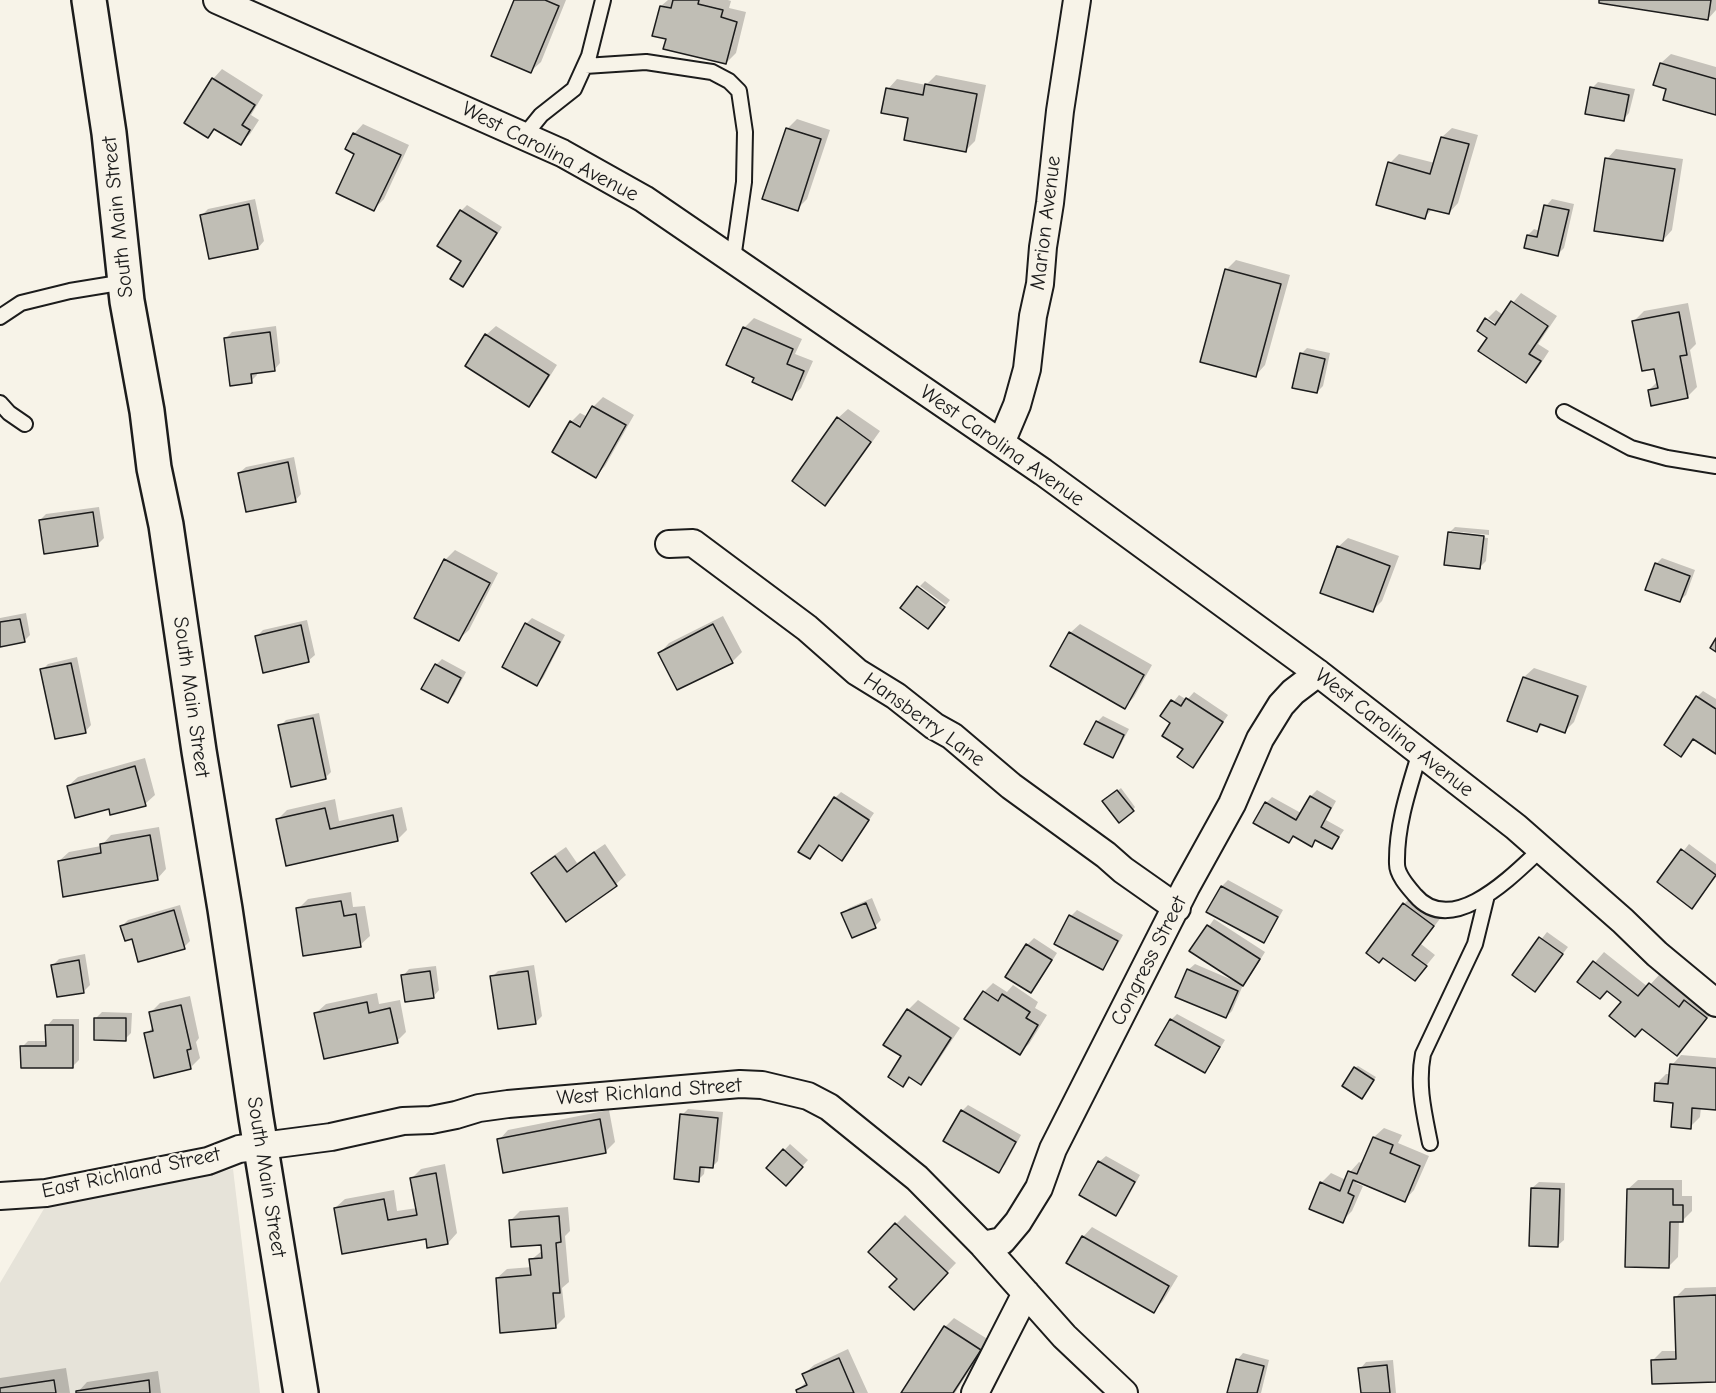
<!DOCTYPE html>
<html>
<head>
<meta charset="utf-8">
<style>
	body { margin:0 }
	canvas { display:block; background:#f7f3e8 }
</style>
</head>
<body>
<canvas width="1716" height="1393"></canvas>
<script>
const context = document.querySelector('canvas').getContext('2d');
context.lineJoin = 'round';
function fillPath(path, color) {
  context.fillStyle = color;
  context.fill(path, 'evenodd');
}
function stroke(path, color, width, dash) {
  context.strokeStyle = color;
  context.lineWidth = width;
  context.lineCap = dash ? 'butt' : 'round';
  context.setLineDash(dash || []);
  context.stroke(path);
}
function label(font, color, halo, rows, align = 'center') {
  context.font = font + ' "Comic Neue",sans-serif';
  context.lineWidth = 4.5;
  context.setLineDash([]);
  context.textBaseline = 'middle';
  context.strokeStyle = halo;
  context.fillStyle = color;
  for (const [text, x, y, turn = 0] of rows) {
    context.save();
    context.translate(x, y);
    context.rotate((+turn || 0) * Math.PI / 180);
    context.textAlign = isNaN(turn) ? turn : align;
    if (halo) context.strokeText(text, 0, 0);
    context.fillText(text, 0, 0);
    context.restore();
  }
}
const built = new Path2D(`
	M233 1169 260 1393H0V1283L45 1207Z`);
const shadow = new Path2D(`
	M515 0H566L541 62 531 71Z
	M668 0H728L731 1 729 8 746 12 736 53 726 63 667 38 661 6Z
	M1601 0H1716V10L1708 19Z
	M1671 54 1716 67V114L1668 88 1661 63Z
	M222 69 263 95 251 115 259 120 250 134 240 143 216 128 207 136 213 79Z
	M936 75 986 85 975 141 966 150 910 116 888 89 897 79 926 85Z
	M1598 82 1635 89 1629 113 1623 120 1592 88Z
	M797 119 830 130 807 199 797 209 787 129Z
	M363 124 409 145 384 199 374 209 356 153 354 134Z
	M1452 128 1478 135 1458 203 1449 213 1433 208 1425 217 1390 163 1399 154 1435 163 1442 137Z
	M1616 149 1683 159 1672 230 1663 240 1607 159Z
	M255 199 264 241 258 248 202 215 208 209Z
	M1552 199 1574 204 1564 248 1558 254 1528 235 1534 229 1540 231 1546 206Z
	M467 205 502 227 469 279 463 285 461 211Z
	M1236 260 1290 275 1265 365 1256 375 1226 270Z
	M1521 293 1557 316 1538 344 1549 351 1536 371 1526 381 1500 330 1502 328 1488 318 1496 310 1503 315Z
	M1688 303 1696 344 1690 350 1697 387 1687 397 1649 390 1658 381 1656 367 1634 321 1644 311Z
	M754 318 802 339 795 354 813 361 801 388 791 398 756 377 744 328Z
	M276 326 280 363 274 370 257 372V375L251 381 225 339 232 332Z
	M496 326 557 365 538 395 528 405 486 335Z
	M1307 348 1330 353 1323 386 1317 392 1301 354Z
	M603 397 634 415 605 466 596 476 554 451 571 421V424L586 432 587 429 572 421 580 413 588 417 593 407Z
	M848 409 880 431 835 494 825 504 838 418Z
	M294 457 301 494 295 501 239 473 246 467Z
	M99 507 104 538 97 545 40 520 46 514Z
	M1455 527 1489 530V535L1452 531V534L1488 538 1486 561 1480 567 1449 533Z
	M1348 538 1399 556 1382 601 1372 611 1338 547Z
	M455 550 498 573 469 630 459 639 445 560Z
	M1662 558 1695 570 1686 595 1679 601 1656 564Z
	M925 581 950 600 946 605 920 586Z
	M26 613 30 635 24 641 0 645V618Z
	M723 616 742 652 732 662 660 653 669 643Z
	M532 618 565 635 543 678 537 684 526 624Z
	M307 620 315 655 308 661 257 636 263 630Z
	M1080 624 1152 665 1134 697 1125 707 1070 633Z
	M77 657 91 725 85 732 42 670 48 664Z
	M442 659 466 672 454 695 448 701 436 665Z
	M1534 668 1587 686 1574 722 1565 731 1543 724 1537 730 1509 720 1524 677Z
	M1703 691 1716 699V753L1694 738 1681 755 1697 697Z
	M1194 692 1228 715 1193 766 1172 723 1162 716 1179 695 1187 700Z
	M319 713 331 772 325 778 280 726 286 720Z
	M1103 716 1129 729 1118 750 1112 756 1097 722Z
	M145 758 155 795 145 804 110 807 68 786 78 777Z
	M1121 788 1135 807 1133 810 1107 799Z
	M1317 790 1336 801 1326 820 1344 830 1332 847 1317 839 1312 845 1295 836 1289 841 1266 803 1272 797 1301 813 1311 796Z
	M841 792 874 813 842 859 820 844 809 857 835 798Z
	M335 799 339 821 402 807 407 830 397 840 287 864 278 819 287 810Z
	M159 827 166 869 157 879 59 861 69 852 101 846 111 835Z
	M605 844 626 875 616 884 566 920 533 873 543 863 566 847 577 863Z
	M1689 844 1716 864V877L1692 907 1659 882Z
	M1228 880 1283 910 1269 935 1263 941 1208 911 1222 886Z
	M351 892 353 907 365 906 370 936 360 945 298 909 308 899Z
	M1413 895 1442 916 1421 944 1435 955 1415 979 1404 904Z
	M872 898 881 920 875 926 852 936 843 914 849 908Z
	M180 905 190 941 184 947 133 937 122 926 128 920Z
	M1077 910 1123 935 1108 962 1102 968 1071 916Z
	M1214 919 1265 952 1249 978 1242 984 1243 985 1232 1011 1226 1017 1188 970 1195 964 1237 982 1192 951Z
	M1547 932 1568 947 1535 990 1514 975Z
	M1034 938 1057 953 1037 985 1031 991 1008 976 1027 945Z
	M1604 952 1648 987 1659 975 1689 998 1695 991 1716 1008 1677 1054 1623 1001 1608 990 1579 981Z
	M85 954 90 985 84 991 53 965 59 959Z
	M534 965 542 1016 536 1022 492 977 498 971Z
	M436 966 439 990 433 997 403 976 409 969Z
	M993 983 1007 992 1013 985 1038 1002 1035 1008 1047 1015 1029 1044 1019 1053 984 992Z
	M377 993 379 1004 400 1000 406 1032 397 1041 316 1013 326 1004Z
	M190 996 199 1038 196 1042 200 1058 190 1068 146 1034 154 1026 151 1012 160 1003Z
	M918 1000 960 1028 930 1073 921 1083 911 1076 903 1085V1056L908 1010Z
	M102 1012 132 1013 131 1033 125 1039 96 1018Z
	M1177 1014 1225 1040 1210 1065 1204 1071 1171 1020Z
	M53 1019H79V1060L73 1066 22 1047 28 1041H47V1026Z
	M1681 1055 1716 1058V1108L1701 1107 1700 1117 1690 1127 1675 1102 1657 1083 1666 1074H1671L1672 1065Z
	M1358 1066 1376 1077 1365 1094 1355 1068Z
	M968 1105 1021 1135 1005 1165 999 1171 962 1111Z
	M688 1109 723 1112 718 1161 712 1167 705 1166 704 1174 698 1180 682 1115Z
	M609 1110 615 1142 605 1152 499 1140 508 1130Z
	M1384 1128 1402 1135 1398 1143 1429 1156 1414 1190 1405 1200 1358 1180 1356 1183 1363 1186 1352 1211 1342 1221 1321 1183 1331 1173 1346 1180 1350 1172 1359 1162 1363 1164 1374 1137Z
	M790 1144 808 1160 792 1178 768 1168Z
	M1106 1156 1140 1175 1122 1208 1115 1214 1099 1162Z
	M445 1164 457 1233 448 1243 335 1208 345 1199 394 1190 397 1211 417 1208 411 1179 421 1169Z
	M1638 1180H1682V1196H1692V1211L1682 1221H1679L1678 1257 1669 1266 1628 1189Z
	M1539 1182 1565 1183 1564 1240 1557 1246 1532 1188Z
	M568 1207 570 1231 565 1236 569 1282 562 1288 565 1317 555 1327 497 1278 507 1269 532 1267 531 1260 543 1250 542 1243 510 1221 520 1211Z
	M905 1215 956 1263 923 1298 899 1279 896 1224Z
	M1092 1227 1178 1276 1163 1301 1154 1311 1083 1237Z
	M1716 1287V1381L1652 1361 1662 1351H1677L1676 1297 1685 1288Z
	M954 1318 989 1340 955 1393H903L945 1327Z
	M848 1349 868 1393H799L798 1390 807 1381 804 1374 814 1365Z
	M1243 1353 1269 1360 1261 1393H1229L1237 1360Z
	M1393 1360 1396 1393H1362L1360 1369 1366 1362Z
	M66 1368 70 1393H0V1378Z
	M158 1371 161 1393H77L87 1382Z`);
const building = new Path2D(`
	M514 0H545L559 6 531 73 491 56Z
	M673 0H699L698 4 723 10 721 17 737 22 726 64 663 49 666 39 652 36 660 6 671 8Z
	M1599 0H1711L1708 20 1599 3Z
	M1660 63 1716 79V115L1663 100 1666 89 1653 85Z
	M212 78 255 105 242 125 250 130 241 145 214 129 208 138 184 123Z
	M925 84 977 94 966 152 904 140 908 118 881 113 886 88 923 95Z
	M1590 87 1629 95 1624 121 1585 114Z
	M786 128 821 139 798 211 762 199Z
	M353 133 401 155 374 211 336 193 354 154 345 149Z
	M1441 137 1469 144 1449 214 1428 209 1425 219 1376 205 1388 162 1430 174Z
	M1605 158 1675 169 1663 241 1594 231Z
	M249 204 258 249 209 259 200 215Z
	M1544 205 1569 210 1558 256 1524 248 1527 235 1537 237Z
	M460 210 497 233 463 287 450 279 461 261 437 246Z
	M1225 269 1281 284 1256 377 1200 362Z
	M1511 301 1548 326 1529 354 1541 361 1526 383 1478 351 1487 338 1477 331 1485 318 1495 325Z
	M1679 312 1687 355 1680 356 1688 398 1651 406 1648 390 1658 388 1654 369 1642 371 1632 321Z
	M743 327 793 349 787 364 804 371 792 400 752 382 754 378 726 365Z
	M270 332 275 371 251 374 252 383 230 386 224 338Z
	M485 334 549 375 529 407 465 366Z
	M1300 353 1325 359 1317 393 1292 388Z
	M592 406 626 425 596 478 552 452 570 421 580 427Z
	M837 417 871 442 825 506 792 481Z
	M288 462 296 502 246 512 238 473Z
	M93 512 98 546 44 554 39 520Z
	M1448 532 1484 536 1480 569 1444 565Z
	M1337 546 1390 566 1373 612 1320 593Z
	M444 559 490 583 459 641 414 618Z
	M1655 563 1690 576 1680 602 1645 590Z
	M917 586 945 607 928 629 900 608Z
	M20 619 25 642 0 647V622Z
	M525 623 560 642 537 686 502 667Z
	M713 624 733 663 677 690 658 653Z
	M301 625 309 662 263 673 255 636Z
	M1069 632 1144 675 1125 709 1050 666Z
	M1716 638V652L1710 648Z
	M71 663 86 733 55 739 40 669Z
	M435 664 461 678 448 703 421 689Z
	M1523 677 1578 696 1565 733 1540 724 1537 732 1507 721Z
	M1696 696 1716 709V754L1693 739 1681 757 1664 745Z
	M1186 698 1223 722 1193 768 1177 757 1183 749 1162 736 1170 723 1160 716 1171 700 1181 706Z
	M313 718 326 779 291 787 278 725Z
	M1096 721 1124 735 1113 758 1084 744Z
	M135 766 146 806 110 815 109 809 75 818 67 786Z
	M1117 790 1134 811 1119 823 1102 801Z
	M1310 796 1331 808 1321 827 1339 837 1332 849 1315 840 1312 847 1293 836 1289 843 1253 823 1265 802 1296 820Z
	M834 797 869 820 842 861 819 845 810 859 798 852Z
	M325 808 330 829 393 815 398 841 286 866 276 819Z
	M150 835 158 880 63 897 58 861 101 853 100 844Z
	M1681 849 1716 875 1692 909 1657 882Z
	M594 852 617 886 566 922 531 873 555 856 567 872Z
	M1221 886 1278 917 1264 943 1206 912Z
	M341 901 344 916 356 914 361 947 303 956 296 908Z
	M866 903 876 928 852 938 841 913Z
	M1403 903 1434 926 1412 955 1427 966 1415 981 1383 958 1379 963 1366 953Z
	M174 910 185 949 138 962 132 939 125 941 120 926Z
	M1069 915 1118 941 1103 970 1054 944Z
	M1207 925 1260 959 1243 986 1189 951Z
	M1539 937 1563 954 1535 992 1512 975Z
	M1026 944 1052 960 1031 993 1005 977Z
	M79 960 84 993 57 997 51 965Z
	M1593 961 1638 996 1649 983 1679 1007 1684 1000 1707 1018 1677 1056 1642 1029 1635 1037 1609 1016 1621 1002 1607 991 1600 999 1577 982Z
	M1187 969 1238 991 1226 1018 1175 997Z
	M430 971 434 998 405 1002 401 975Z
	M528 971 536 1024 498 1029 490 976Z
	M983 991 998 1001 1002 994 1030 1012 1026 1018 1038 1025 1020 1055 964 1019Z
	M367 1002 369 1013 390 1008 398 1043 324 1059 314 1013Z
	M181 1005 191 1049 187 1050 191 1069 154 1078 144 1033 153 1031 149 1012Z
	M907 1009 951 1038 921 1085 909 1077 903 1087 888 1077 901 1056 883 1045Z
	M94 1018H126V1041L94 1040Z
	M1170 1019 1220 1047 1205 1073 1155 1045Z
	M45 1025H73V1068H21L20 1046H46Z
	M1670 1064 1716 1068V1110L1692 1108 1691 1129 1671 1127 1673 1103 1654 1101 1655 1083 1668 1084Z
	M1354 1067 1374 1080 1362 1099 1342 1086Z
	M961 1110 1016 1142 999 1173 943 1141Z
	M680 1114 718 1118 713 1168 700 1167 699 1182 674 1179Z
	M600 1119 606 1153 503 1173 497 1139Z
	M1373 1137 1393 1145 1390 1153 1420 1166 1405 1202 1353 1180 1348 1193 1354 1196 1343 1223 1309 1209 1320 1182 1340 1191 1348 1171 1357 1174Z
	M783 1149 803 1167 786 1186 766 1168Z
	M1098 1161 1135 1182 1116 1216 1079 1195Z
	M436 1173 448 1244 427 1248 426 1239 342 1254 334 1208 384 1199 388 1220 417 1215 410 1178Z
	M1531 1188 1560 1189 1558 1247 1529 1246Z
	M1627 1189H1673V1205H1683V1222H1670L1669 1268 1625 1267Z
	M559 1216 561 1242 556 1243 560 1293H553L556 1328 500 1333 496 1278 531 1275 529 1259 542 1258 541 1245 511 1247 509 1220Z
	M895 1223 948 1273 914 1310 889 1287 897 1279 868 1252Z
	M1082 1236 1169 1286 1154 1313 1066 1263Z
	M1716 1295V1382L1652 1384 1651 1360 1676 1359 1674 1297Z
	M944 1326 981 1350 953 1393H901Z
	M839 1358 854 1393H797L796 1390 807 1385 802 1374Z
	M1236 1359 1264 1366 1257 1393H1227Z
	M1387 1365 1390 1393H1361L1358 1368Z
	M54 1380 56 1393H0V1388Z
	M149 1380 150 1393H76V1391Z`);
const lane = new Path2D(`
	M585 66 646 62 712 72 729 81 739 91 745 132 744 182 733 259
	M524 136 541 115 574 89 589 56 603 0
	M0 317 21 303 70 291 125 282
	M0 403 9 413 25 424
	M1564 412 1631 448 1667 458 1716 466
	M1420 752C1409 788 1396 826 1397 864 1397 875 1408 887 1415 895 1452 939 1513 875 1541 849
	M1430 1143C1424 1113 1417 1085 1423 1054L1475 944 1487 895`);
const street = new Path2D(`
	M217 0 562 153 644 199 1043 472 1318 673 1516 827 1623 921 1657 954 1716 1003
	M1001 443 1017 405 1027 369 1033 316 1040 284 1043 247 1050 203 1060 111 1077 0
	M669 544 693 543 807 628 857 672 896 696 934 726 952 736 1011 786 1106 855 1123 870 1177 908
	M0 1196 46 1193 208 1161 239 1149 331 1137 403 1121 431 1120 456 1115 479 1108 508 1104 740 1084 762 1085 808 1096 829 1107 917 1178 983 1245 1064 1336 1124 1393
	M983 1245 1002 1241 1018 1222 1039 1188 1053 1149 1186 887 1232 804 1260 739 1281 705 1293 692 1318 673
	M975 1393 1026 1293`);
const primary = new Path2D(`
	M89 0 109 133 127 301 147 411 154 468 166 525 199 751 225 909 256 1118 301 1393`);
const streetNames = [
	["West Carolina Avenue",550,152,27],
	["South Main Street",118,217,-96],
	["Marion Avenue",1046,223,-83],
	["West Carolina Avenue",1002,446,35],
	["South Main Street",191,697,82],
	["Hansberry Lane",924,720,36],
	["West Carolina Avenue",1394,733,38],
	["Congress Street",1149,961,-63],
	["West Richland Street",649,1092,-4],
	["East Richland Street",131,1173,-12],
	["South Main Street",266,1177,81]
];
fillPath(built, '#e6e3d9');
fillPath(shadow, '#0003');
fillPath(building, '#c0beb5');
stroke(building, '#1c1c1c', 1.5);
stroke(lane, '#1c1c1c', 18);
stroke(street, '#1c1c1c', 30);
stroke(primary, '#1c1c1c', 38);
stroke(lane, '#f7f3e8', 14);
stroke(street, '#f7f3e8', 26);
stroke(primary, '#f7f3e8', 33);
label('21px', '#1c1c1c', '#f7f3e8', streetNames);
</script>
</body>
</html>
